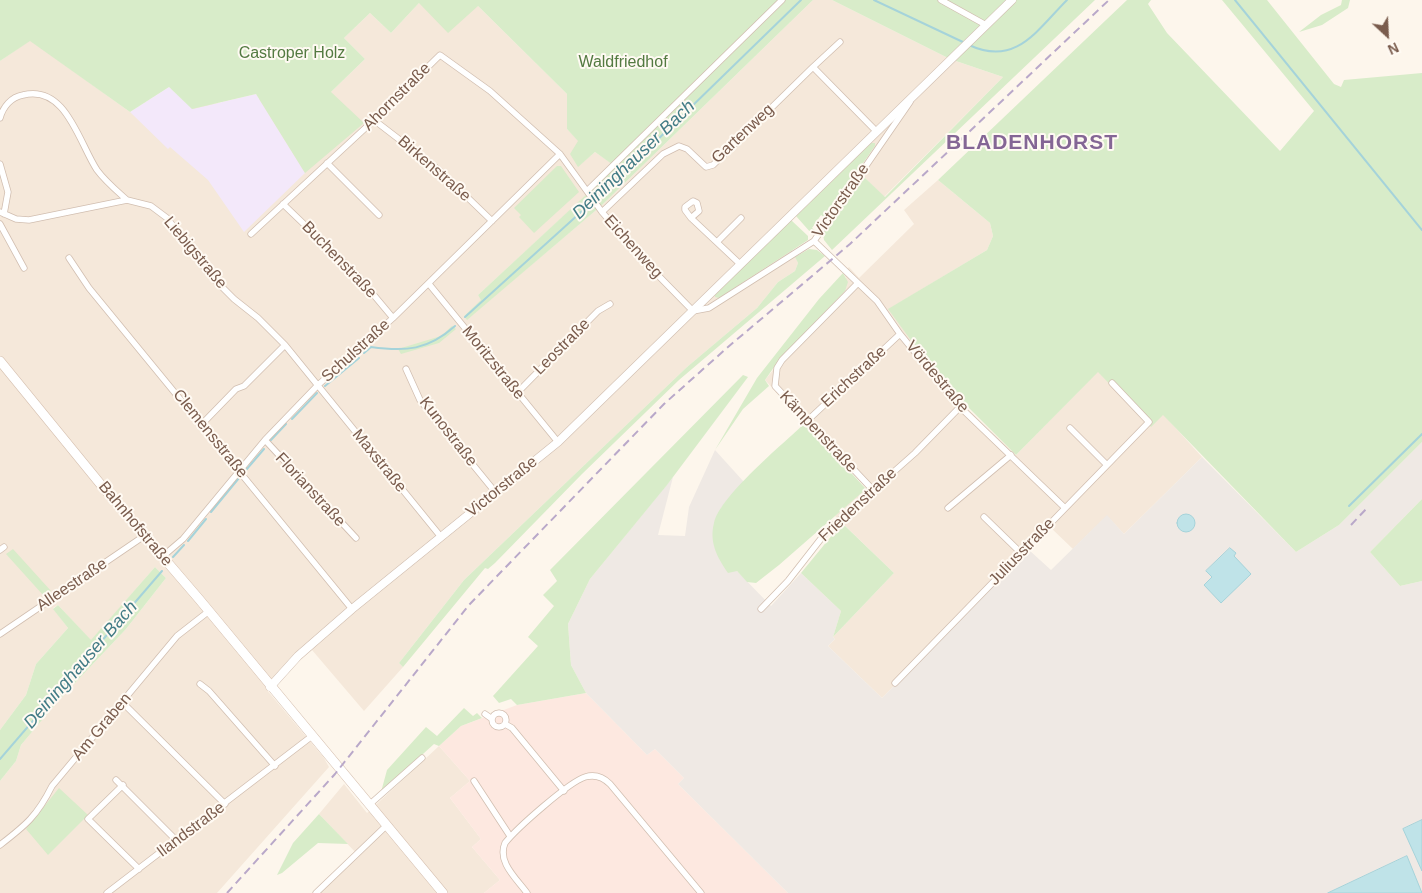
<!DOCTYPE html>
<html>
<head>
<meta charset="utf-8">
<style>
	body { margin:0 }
	#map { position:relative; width:1422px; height:893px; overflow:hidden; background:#fdf6ec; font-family:Helvetica,sans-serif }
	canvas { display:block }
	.north { position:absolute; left:1362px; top:10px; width:50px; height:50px; -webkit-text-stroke:4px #fffaf3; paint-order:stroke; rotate:155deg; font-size:14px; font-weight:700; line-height:20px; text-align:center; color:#7a5c4d }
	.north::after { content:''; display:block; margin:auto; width:18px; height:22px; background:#7a5c4d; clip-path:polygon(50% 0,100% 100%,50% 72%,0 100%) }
</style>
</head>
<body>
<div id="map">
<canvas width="1422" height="893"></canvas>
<div class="north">N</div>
</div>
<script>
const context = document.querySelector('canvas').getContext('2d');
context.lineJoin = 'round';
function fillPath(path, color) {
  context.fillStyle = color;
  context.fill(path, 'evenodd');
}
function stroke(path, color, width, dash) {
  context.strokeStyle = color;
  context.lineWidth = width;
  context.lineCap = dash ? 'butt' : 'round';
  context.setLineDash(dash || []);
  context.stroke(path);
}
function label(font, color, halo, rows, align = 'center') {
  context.font = font + ' Helvetica,sans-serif';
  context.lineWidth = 4;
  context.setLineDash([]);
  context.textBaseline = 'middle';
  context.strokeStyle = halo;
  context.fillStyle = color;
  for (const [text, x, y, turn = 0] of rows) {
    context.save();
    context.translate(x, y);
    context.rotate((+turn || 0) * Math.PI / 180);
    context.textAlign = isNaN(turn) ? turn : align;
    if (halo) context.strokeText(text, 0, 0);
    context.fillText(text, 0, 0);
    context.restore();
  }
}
const residential = new Path2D(`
	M813 0H832L950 59 1003 77 884 197 858 171 875 146 808 205 715 294 719 298 792 250 798 263 795 271 778 282 757 308 687 367 464 580 399 663 403 667 364 711 312 650 266 689 324 758 329 767 217 893H0V781L16 761 21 745 59 700 126 629 166 578 155 567 91 641 58 605 53 608 68 628 36 664 26 695 0 730V61L30 40 130 112 331 92 365 59 344 38 370 13 391 33 419 3 478 6 567 94V129L579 141 578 166 595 152 617 167 478 295 482 300 464 316 467 319 601 206Z
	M938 180 990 223 993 236 987 250 889 309 937 376 969 410 1016 455 1098 371 1151 426 1163 414 1202 457 1124 534 1107 516 1073 549 1051 528 882 698 828 646 835 639 833 637 894 573 835 516 866 488 765 380 846 278 843 273 849 267 859 278 914 224 904 210Z
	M439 746 470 781 450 798 481 839 472 847 500 880 484 893H320L358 855 319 814 344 784 367 813Z`);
const commercial = new Path2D(`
	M586 693 647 755 655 749 684 778 678 784 788 893H484L500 880 472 847 481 839 450 798 470 781 439 746 461 726 517 705Z`);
const industrial = new Path2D(`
	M1422 442V499L1370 552 1400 586 1422 581V893H788L678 784 684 778 655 749 647 755 586 693 571 665 568 624 590 579 673 477 658 535 685 536 689 507 715 450 744 482 721 508 737 571 771 606 801 573 841 611 833 637 835 639 828 646 882 698 1029 550 1051 570 1107 515 1124 534 1202 457 1296 552 1339 525Z`);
const education = new Path2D(`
	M169 87 193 109 256 94 305 173 244 232 208 180 170 147 168 149 130 112Z`);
const green = new Path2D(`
	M0 0H813L601 206 467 320 464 316 481 300 478 295 616 167 595 152 578 167 570 154 578 141 567 129V94L478 6 448 33 419 3 391 33 370 13 344 38 365 59 331 92 364 123 305 173 256 94 192 109 169 87 130 112 30 41 0 61Z
	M832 0H1095L832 250 824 240 823 234 863 176 885 197 1003 77 950 59Z
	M1127 0H1151L1148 4 1167 33 1280 151 1314 111 1222 0H1267L1334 84 1341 87 1344 80 1422 73V442L1339 525 1296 552 1163 415 1151 427 1098 372 1016 455 937 376 888 309 987 250 993 236 990 223 938 180Z
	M1342 0H1350L1348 8 1322 25 1299 32 1321 15 1341 5Z
	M871 143H875V146L825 218 821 215 812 228 816 231 811 233 796 216Z
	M557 166H561L579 192 534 233 519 217 521 215 514 208Z
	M791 220 808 236V240L719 298 715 297V294Z
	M809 249 817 250 825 256 679 380 582 474 495 563 488 569 485 568 403 667 399 663 464 580 687 367 757 308 778 282 795 271 798 263 795 257Z
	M843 273 848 282 845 291 779 360 765 380 769 386 743 409 715 450 757 378 819 299Z
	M452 326 456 329 439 343 401 354 398 349 441 336Z
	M743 375 748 377 667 485 590 579 568 624 571 665 586 693 517 705 511 699 499 703 493 696 538 646 528 637 554 606 543 595 557 581 550 570Z
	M805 423 866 489 779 565 756 583 747 582 737 571 728 573C717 557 709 542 714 523 720 496 783 444 805 423Z
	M1422 499V581L1400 586 1370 552Z
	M842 523 894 573 833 637 841 611 801 573Z
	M13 549 51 591 43 595 6 554Z
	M155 567 166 578 126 629 59 700 21 745 16 761 0 781V730L26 695 36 664 68 628 53 609 58 605 91 640Z
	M464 708 473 716 477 713 482 718 461 726 439 746 434 744 381 792 387 770 426 727 437 736Z
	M59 788 88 815 48 855 26 829Z
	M319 814 348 844 318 843 282 873 277 875 293 843Z`);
const water = new Path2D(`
	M1177 523a9 9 0 1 1 18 0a9 9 0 1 1-18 0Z
	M1230 548 1236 553 1234 556 1251 574 1221 603 1204 585 1212 577 1206 571Z
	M1422 820V871L1403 829Z
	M1407 856 1422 893H1328Z`);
const stream = new Path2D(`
	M874 0 965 43
	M1235 0 1422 230
	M969 45C1016 67 1037 30 1067 0
	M465 317 612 184 801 0
	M364 353 371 347C406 352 428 350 455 326
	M325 386 359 358
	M292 419 317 393
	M270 441 286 424
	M246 470 264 449
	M1349 506 1422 434
	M211 512 239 478
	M188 541 206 519
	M173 557 184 545
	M0 759 162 571`);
const minor = new Path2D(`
	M941 0 986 25
	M813 67 840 42
	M0 118C3 107 11 97 23 95 66 84 79 143 97 170 105 181 117 191 127 200
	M374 120 439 170 492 221
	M327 163 379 215
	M0 164 8 192 4 214
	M587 191 782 0
	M283 204 357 275 393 318
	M0 212 16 219 29 220 127 200 151 206 167 218 210 275 234 299 258 318 285 345 441 537
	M602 212 663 154 679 146 687 149 706 167 713 165 813 67 877 132
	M691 218 685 210V207L693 201 697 203 699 211 691 218 740 264
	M0 224 24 268
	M251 234 374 120 440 55 490 91 560 154 602 212 644 261 693 311 709 308 814 241 910 102
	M718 241 741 218
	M814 241 877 301 900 334 960 407 1065 508
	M69 258 89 288 352 609
	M858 283 782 360 777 368 775 386 873 490
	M429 284 558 442
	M406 369 420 400 496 493
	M517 393 598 311 610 304
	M807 421 900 334
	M202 424 236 389 244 386 285 345
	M1070 428 1107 465
	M265 440 356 538
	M948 508 1011 455
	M984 517 1021 553
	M0 550 4 547
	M162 557 183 539 265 440 318 385 393 318 560 154
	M761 609 788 581 827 531 915 453 960 407
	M0 634 144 536
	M895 683 1149 422 1112 383
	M200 684 209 691 275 766
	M123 703 225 804
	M492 720a7 7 0 1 1 14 0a7 7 0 1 1-14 0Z
	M485 714 492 719
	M505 724 512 728 564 791
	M116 780 176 840
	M474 781 510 836
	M123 785 88 819 139 869
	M369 805 422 758
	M0 845C26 825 37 816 52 786L177 636 209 611
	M107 893 312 736
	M316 893 386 826
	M527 893C516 878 497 862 505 843 517 828 569 782 585 777 595 774 603 777 610 784L701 893`);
const tertiary = new Path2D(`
	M270 687 298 656 352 609 558 442 1012 0`);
const secondary = new Path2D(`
	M0 361 102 486 199 599 443 893`);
const rail = new Path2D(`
	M1351 525 1368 507
	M227 893 335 774 469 605 664 404 728 347 850 244 1109 0`);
const parkNames = [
	["Castroper Holz",292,54],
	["Waldfriedhof",623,63]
];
const streetNames = [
	["Ahornstraße",397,97,-45],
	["Gartenweg",743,134,-43],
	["Birkenstraße",434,169,41],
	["Victorstraße",841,201,-55],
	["Eichenweg",633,247,48],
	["Liebigstraße",195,253,50],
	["Buchenstraße",339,260,46],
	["Leostraße",562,347,-45],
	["Schulstraße",356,351,-42],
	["Moritzstraße",493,363,51],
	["Erichstraße",854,377,-43],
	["Vördestraße",937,377,50],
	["Kunostraße",448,432,52],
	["Kämpenstraße",818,432,47],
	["Clemensstraße",210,434,51],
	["Maxstraße",379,461,51],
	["Victorstraße",502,487,-39],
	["Florianstraße",310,490,47],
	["Friedenstraße",858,505,-43],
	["Bahnhofstraße",135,524,50],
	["Juliusstraße",1022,552,-46],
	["Alleestraße",72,585,-34],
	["Am Graben",102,727,-50],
	["Ilandstraße",191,830,-37]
];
const waterNames = [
	["Deininghauser Bach",634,160,-44],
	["Deininghauser Bach",81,665,-49]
];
const districtNames = [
	["BLADENHORST",1032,143]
];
fillPath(residential, '#f5e8da');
fillPath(commercial, '#fde8e0');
fillPath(industrial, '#efe9e4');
fillPath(education, '#f3e8fa');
fillPath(green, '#d8ecc9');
fillPath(water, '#bfe3e8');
stroke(water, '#a5d3da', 1);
stroke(stream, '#a5d3da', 2);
stroke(minor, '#d1beb0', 7);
stroke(tertiary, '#d1beb0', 9);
stroke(secondary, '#d6c0b0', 10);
stroke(minor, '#fff', 5.5);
stroke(tertiary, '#fff', 8);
stroke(secondary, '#fff', 9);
stroke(rail, '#b9a8c9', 2, [8, 5]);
label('16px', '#537a41', '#fffaf3', parkNames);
label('16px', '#7a5c4d', '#fffaf3', streetNames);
label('italic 18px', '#437c86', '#fffaf3', waterNames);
context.letterSpacing = '1px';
label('bold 21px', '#846695', '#fffaf3', districtNames);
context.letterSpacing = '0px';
</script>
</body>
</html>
